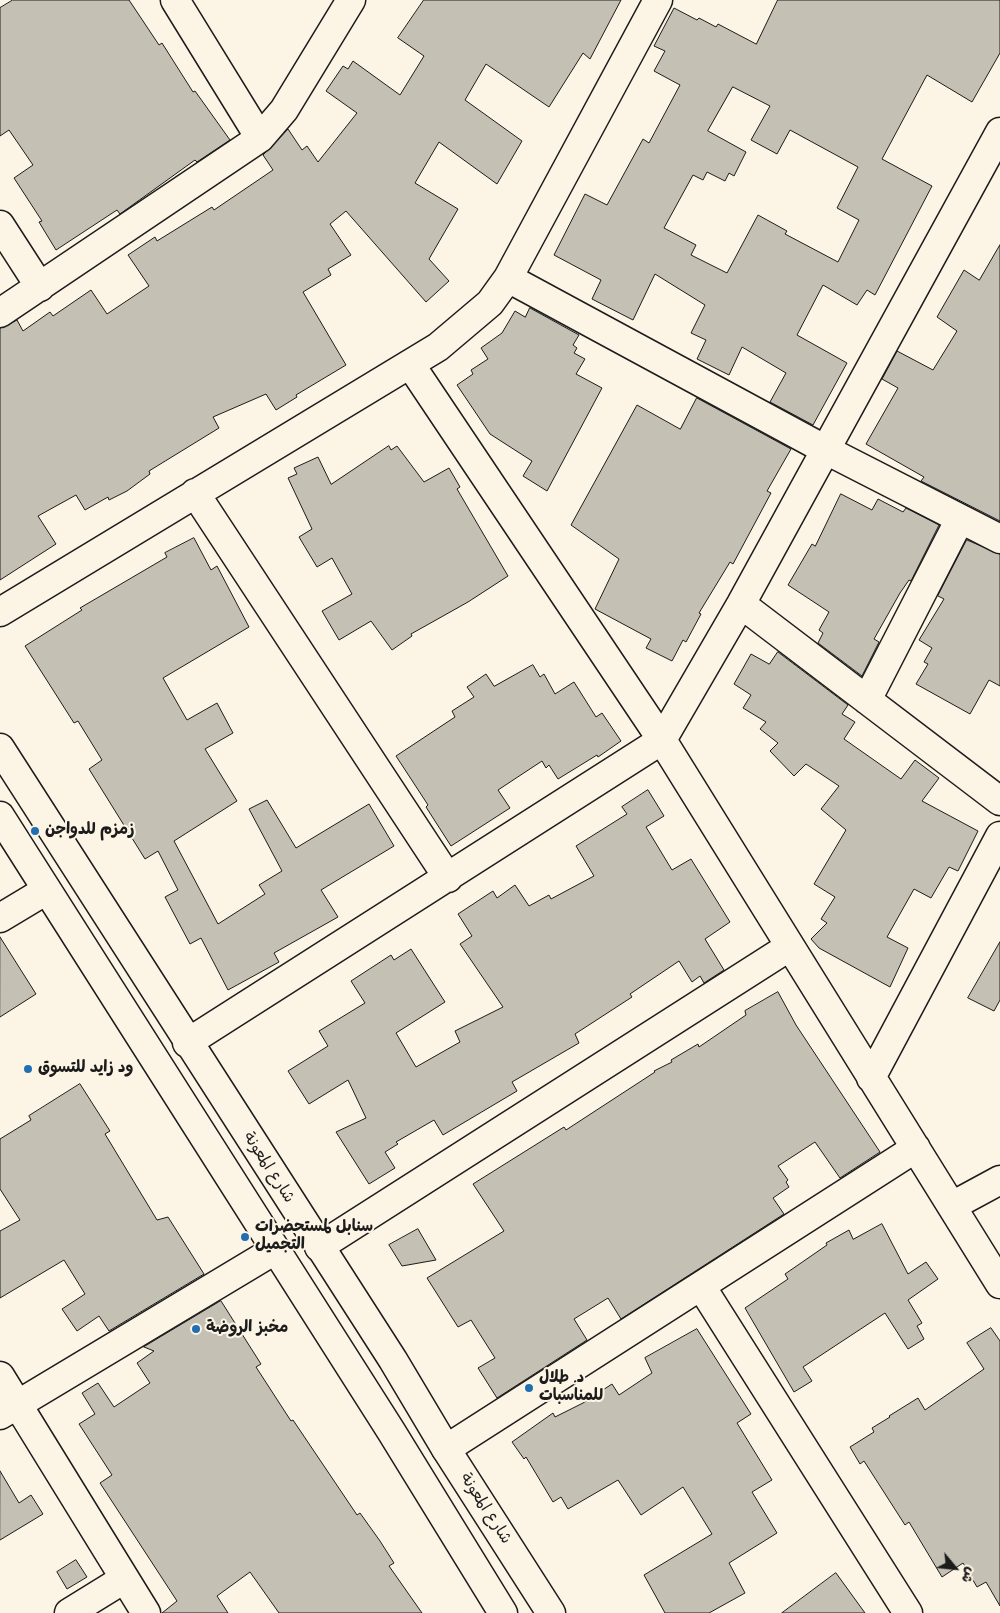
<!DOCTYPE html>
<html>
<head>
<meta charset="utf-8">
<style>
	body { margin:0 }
	#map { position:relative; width:1000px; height:1613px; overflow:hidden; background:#fcf5e5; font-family:Mynerve,"Playpen Sans Arabic",sans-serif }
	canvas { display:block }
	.north { position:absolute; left:930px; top:1543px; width:50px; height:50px; -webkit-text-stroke:4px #fcf5e5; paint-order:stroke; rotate:118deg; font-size:14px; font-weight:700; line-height:20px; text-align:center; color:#1c1c1c }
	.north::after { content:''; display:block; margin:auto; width:18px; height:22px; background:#1c1c1c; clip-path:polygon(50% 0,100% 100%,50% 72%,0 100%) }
</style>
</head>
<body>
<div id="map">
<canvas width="1000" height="1613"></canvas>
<div class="north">ش</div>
</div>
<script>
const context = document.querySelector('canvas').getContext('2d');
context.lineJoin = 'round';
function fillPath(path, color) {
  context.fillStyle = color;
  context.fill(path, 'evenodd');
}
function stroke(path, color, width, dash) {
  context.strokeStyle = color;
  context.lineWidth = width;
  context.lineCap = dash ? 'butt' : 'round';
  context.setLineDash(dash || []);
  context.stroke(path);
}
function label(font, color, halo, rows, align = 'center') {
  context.font = font + ' Mynerve,"Playpen Sans Arabic",sans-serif';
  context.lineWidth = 4;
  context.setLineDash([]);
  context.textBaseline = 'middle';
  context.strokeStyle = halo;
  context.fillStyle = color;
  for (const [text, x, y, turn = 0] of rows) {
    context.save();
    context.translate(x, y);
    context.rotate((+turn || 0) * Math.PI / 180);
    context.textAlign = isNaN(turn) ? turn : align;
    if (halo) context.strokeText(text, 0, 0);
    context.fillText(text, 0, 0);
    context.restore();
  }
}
const building = new Path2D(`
	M13 0H129L159 45 162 43 193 92 195 91 230 140 197 162 195 160 120 214 117 210 56 250 39 222 42 221 14 178 33 165 9 130 0 136V8Z
	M424 0H621L590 59 583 53 549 107 486 64 465 100 522 141 497 184 439 142 415 183 458 209 429 259 449 281 426 302 346 211 330 224 351 255 328 269 331 275 303 292 346 365 296 395 297 397 276 410 266 394 213 417 219 428 149 471 150 474 127 491 109 500 108 497 85 510 76 495 38 516 56 544 0 580V328L17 320 23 331 50 312 53 316 91 290 107 314 149 286 128 255 155 237 157 241 212 207 214 210 273 170 263 155 288 129 302 150 307 146 318 162 357 113 326 91 343 66 348 69 353 61 400 95 424 56 398 38Z
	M778 0H1000V53L972 102 927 75 882 159 932 186 875 295 867 290 857 305 823 285 797 335 847 363 813 425 770 402 786 373 742 347 729 375 697 359 706 340 691 333 705 305 655 274 633 320 592 299 601 280 554 255 585 194 607 205 643 139 649 143 680 85 654 71 665 51 654 46 674 8 697 20 699 18 716 27 718 24 756 44ZM733 87 770 106 751 140 777 154 790 130 858 167 837 208 859 220 838 262 785 234 787 231 758 215 727 273 691 255 696 245 664 228 693 175 703 180 707 172 725 181 729 173 734 176 746 152 708 131Z
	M1000 245V521L921 481 924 477 866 444 898 388 882 379 897 351 933 370 957 331 937 317 964 270 979 280Z
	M530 308 579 335 573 345 577 348 574 353 585 359 576 374 602 388 547 491 523 476 532 461 490 434 457 385 473 374 471 370 488 359 481 348 502 333 515 311 525 317Z
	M697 398 791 449 767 491 771 493 733 564 730 562 699 613 701 614 686 642 683 640 672 661 646 648 651 639 595 609 619 559 571 525 637 405 680 429Z
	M389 446 391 450 397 446 424 482 449 468 460 487 457 489 508 576 468 602 411 634 412 636 392 650 371 621 339 640 322 611 352 594 332 558 317 567 299 537 312 529 288 478 297 474 294 468 318 457 331 484Z
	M841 494 872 510 878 499 903 512 906 508 939 525 911 581 909 580 900 593 874 639 879 642 862 676 818 643 823 633 819 630 829 612 788 585 812 544 815 546Z
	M194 538 211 570 217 566 249 627 163 678 187 720 217 703 233 733 205 749 237 801 174 841 218 924 265 894 259 885 282 871 249 809 267 800 296 848 369 804 394 846 321 890 338 917 274 953 279 962 228 990 201 938 190 944 165 897 178 890 158 851 145 859 89 769 102 760 78 721 74 723 25 646 82 610 80 608 167 557 165 553Z
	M967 540 1000 554V686L989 680 970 714 916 684 928 664 924 662 932 648 919 640 944 599 938 596Z
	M778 652 848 705 842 714 855 722 844 739 901 779 915 760 939 778 922 801 978 831 958 871 949 867 931 898 914 889 887 937 908 948 890 987 819 948 811 939 827 923 821 919 835 897 814 884 846 830 821 809 839 786 806 764 794 776 770 751 778 743 760 729 766 722 743 708 751 695 734 684 751 654 769 664Z
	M533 665 540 677 544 674 555 694 574 682 596 717 602 713 621 741 598 757 597 755 558 779 549 765 546 768 542 761 498 790 510 808 451 846 426 807 428 805 396 756 455 717 452 711 474 697 467 687 486 674 494 686Z
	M648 790 664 816 646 827 672 870 691 859 730 922 705 939 724 970 704 983 700 976 692 982 679 961 630 994 632 997 575 1034 579 1043 512 1082 517 1091 443 1135 434 1120 396 1142 398 1144 385 1152 395 1168 369 1184 336 1132 366 1118 348 1080 309 1104 288 1071 328 1046 319 1031 365 1003 351 981 391 955 394 960 411 949 445 1002 396 1033 416 1067 460 1042 455 1031 503 1007 460 944 472 936 458 914 493 891 497 898 515 885 529 906 549 895 551 899 594 876 576 846 627 814 622 807Z
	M0 937 36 994 0 1017Z
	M1000 942V1000L994 1011 968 998Z
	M778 992 796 1025 880 1152 840 1178 815 1142 778 1166 788 1180 786 1182 789 1187 773 1198 784 1214 621 1319 608 1298 574 1319 587 1340 497 1398 478 1368 495 1358 471 1320 458 1327 427 1278 504 1231 473 1184 564 1127 566 1130 655 1072 654 1071 672 1062 671 1060 698 1044 699 1047 746 1015 745 1011Z
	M80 1084 110 1131 105 1134 157 1220 168 1217 204 1274 109 1331 99 1316 77 1331 62 1309 85 1294 64 1260 0 1298V1231L20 1220 0 1189V1139L31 1120 29 1116Z
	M882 1224 908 1274 926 1262 938 1279 908 1300 922 1323 917 1326 924 1339 908 1349 885 1313 803 1367 812 1381 794 1392 745 1308 788 1279 785 1274 827 1245 826 1243 849 1230 853 1239Z
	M418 1229 436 1260 402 1266 389 1245Z
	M221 1301 261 1364 256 1367 291 1421 293 1420 357 1515 360 1513 380 1541 394 1563 389 1566 422 1613H279L250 1572 217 1596 228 1613H162L177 1601 100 1483 112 1475 79 1424 95 1414 82 1393 98 1383 114 1407 150 1383 137 1363 154 1351 144 1347Z
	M991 1328 1000 1341V1606L986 1582 977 1587 963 1563 942 1577 909 1522 905 1525 864 1461 860 1464 850 1447 874 1432 872 1428 890 1417 889 1416 918 1398 925 1410 984 1369 967 1343Z
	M697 1329 751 1414 737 1423 772 1480 752 1492 777 1533 729 1563 745 1593 709 1613H665L644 1575 712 1534 683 1487 641 1515 618 1480 568 1509 561 1497 553 1502 526 1457 524 1459 512 1442 553 1413 555 1417 583 1403 612 1384 619 1395 652 1373 645 1358Z
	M0 1471 19 1503 31 1495 43 1514 0 1540Z
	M76 1560 87 1577 67 1589 57 1572Z
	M836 1573 865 1613H782Z`);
const minor = new Path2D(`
	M175 0 260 138
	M0 225 40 287
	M508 278 826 450 1000 539
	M0 313 260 138 284 110 351 0
	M410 364 662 740 1000 1284
	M195 493 448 878
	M741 604 1000 801
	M0 612 438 347 490 303 508 278 658 0
	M867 700 960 519
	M0 918 45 891
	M187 1043 662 740 741 604 1000 132
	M871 1078 1000 836
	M952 1206 1000 1180
	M319 1247 789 947
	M701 1286 908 1613
	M0 1376 146 1613
	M0 1415 275 1250
	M446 1449 916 1148
	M69 1613 124 1579`);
const trunk = new Path2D(`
	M0 748 393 1360 446 1449 551 1613
	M0 816 391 1431 503 1613`);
const markers = [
	[35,831,5,"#1f6fb2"],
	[28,1069,5,"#1f6fb2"],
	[245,1237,5,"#1f6fb2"],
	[196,1329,5,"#1f6fb2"],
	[529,1388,5,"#1f6fb2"]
];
const poiNames = [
	["زمزم للدواجن",45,831],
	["ود زايد للتسوق",38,1069],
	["سنابل لمستحضرات",255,1228],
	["التجميل",255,1246],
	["مخبز الروضة",206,1329],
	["د. طلال",539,1379],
	["للمناسبات",539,1397]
];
const streetNames = [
	["شارع المعونة",268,1168,57],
	["شارع المعونة",485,1509,57]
];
fillPath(building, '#c4c0b3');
stroke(building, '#1c1c1c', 1);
stroke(minor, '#1c1c1c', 31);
stroke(trunk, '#1c1c1c', 31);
stroke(minor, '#fcf5e5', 28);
stroke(trunk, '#fcf5e5', 28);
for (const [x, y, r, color] of markers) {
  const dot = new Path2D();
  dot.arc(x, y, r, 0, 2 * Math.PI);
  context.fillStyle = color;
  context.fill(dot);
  stroke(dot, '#fcf5e5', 2);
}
label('bold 16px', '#1c1c1c', '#fcf5e5', poiNames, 'left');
label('16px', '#1c1c1c', '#fcf5e5', streetNames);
</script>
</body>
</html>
